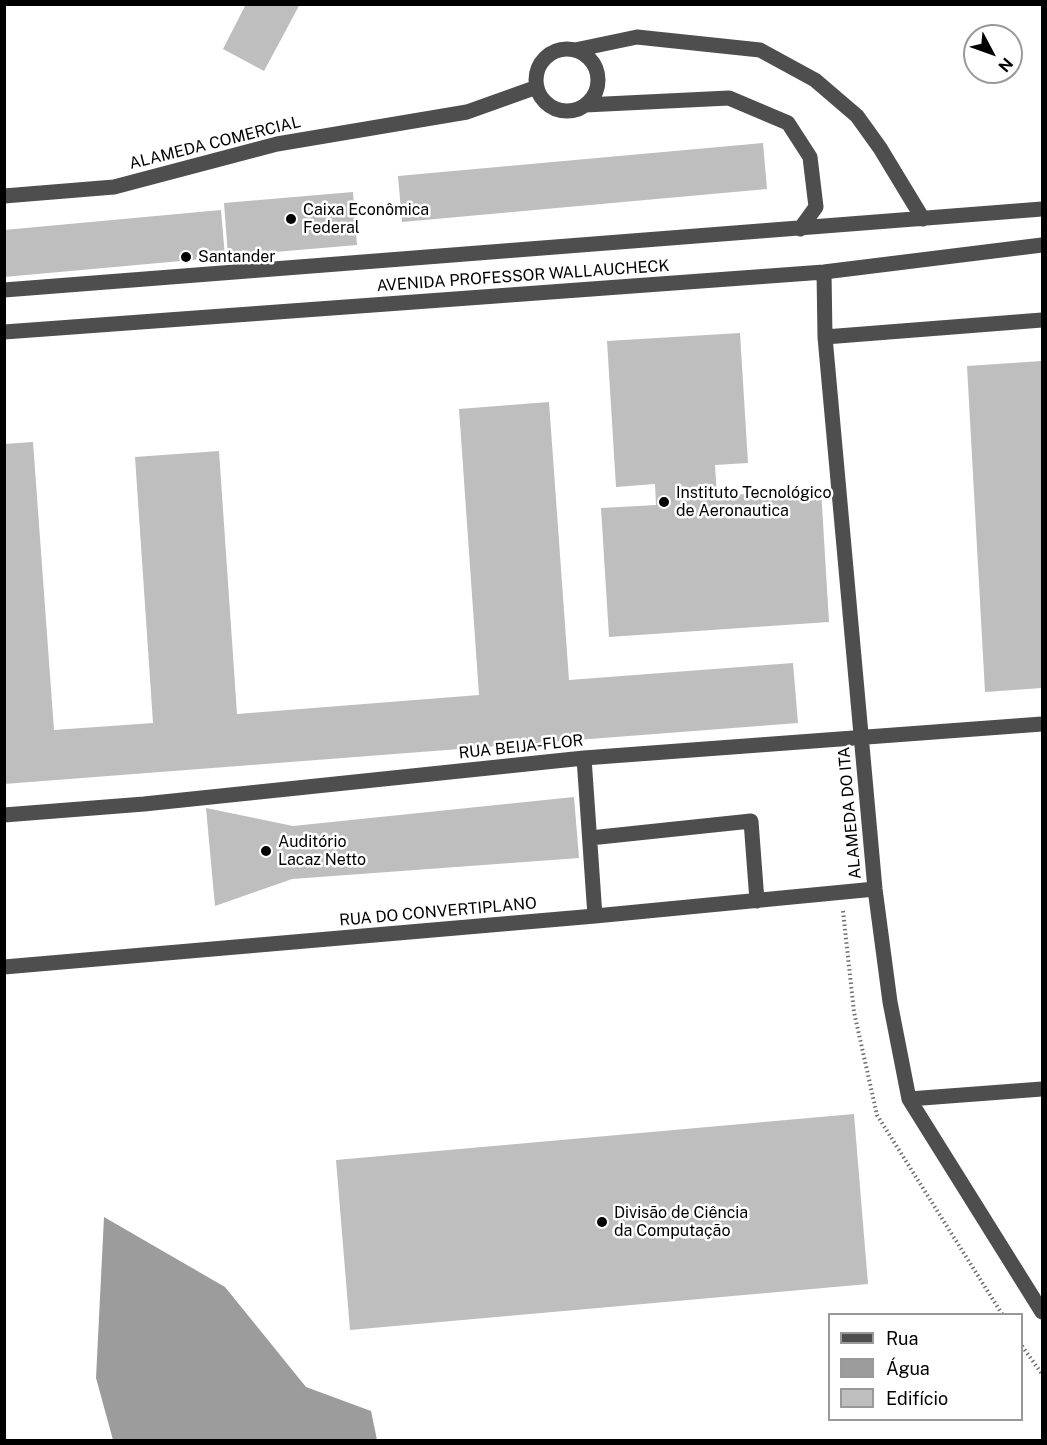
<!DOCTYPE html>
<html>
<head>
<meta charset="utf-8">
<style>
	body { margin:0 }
	#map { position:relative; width:1047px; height:1445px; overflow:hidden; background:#fff; font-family:"Public Sans",sans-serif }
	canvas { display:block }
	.frame { position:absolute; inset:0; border:6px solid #000; pointer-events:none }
	.legend { position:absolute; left:828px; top:1313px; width:195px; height:108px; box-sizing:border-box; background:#fff; border:2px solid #999; margin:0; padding:8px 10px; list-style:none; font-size:18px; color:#000 }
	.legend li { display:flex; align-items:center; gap:12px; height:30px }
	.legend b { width:30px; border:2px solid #999 }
	.north { position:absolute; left:963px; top:24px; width:60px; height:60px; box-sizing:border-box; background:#fff; border:2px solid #999; border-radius:50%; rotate:131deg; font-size:16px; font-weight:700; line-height:24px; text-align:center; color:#000 }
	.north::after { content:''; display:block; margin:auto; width:21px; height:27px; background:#000; clip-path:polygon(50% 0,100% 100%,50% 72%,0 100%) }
</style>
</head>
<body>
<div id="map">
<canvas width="1047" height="1445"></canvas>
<div class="frame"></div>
<ul class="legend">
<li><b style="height:8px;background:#4e4e4e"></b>Rua</li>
<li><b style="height:16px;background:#9c9c9c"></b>Água</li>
<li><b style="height:16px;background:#bebebe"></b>Edifício</li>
</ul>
<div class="north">N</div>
</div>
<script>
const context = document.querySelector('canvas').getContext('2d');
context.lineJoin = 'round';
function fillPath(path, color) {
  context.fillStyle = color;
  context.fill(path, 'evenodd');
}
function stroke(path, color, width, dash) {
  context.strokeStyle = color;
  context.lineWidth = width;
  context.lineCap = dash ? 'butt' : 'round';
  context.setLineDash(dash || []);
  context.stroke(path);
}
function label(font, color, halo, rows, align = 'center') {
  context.font = font + ' "Public Sans",sans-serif';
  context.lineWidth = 5;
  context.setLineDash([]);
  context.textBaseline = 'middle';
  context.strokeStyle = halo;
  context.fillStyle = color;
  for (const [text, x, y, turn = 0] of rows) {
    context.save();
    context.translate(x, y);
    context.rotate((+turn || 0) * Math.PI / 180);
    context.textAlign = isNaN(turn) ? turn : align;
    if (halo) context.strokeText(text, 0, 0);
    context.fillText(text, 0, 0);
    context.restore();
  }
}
const water = new Path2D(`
	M104 1217 225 1287 306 1387 371 1411 377 1440H113L96 1378Z`);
const building = new Path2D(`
	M246 4H300L264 71 223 49Z
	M763 143 767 189 402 222 398 176Z
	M353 192 357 245 228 256 224 203Z
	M221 210 225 257 4 277V230Z
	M740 333 748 463 715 465 717 496 821 489 829 622 609 637 601 508 656 505 655 484 616 487 607 341Z
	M1042 361V688L985 692 967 366Z
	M549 402 569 680 793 663 798 723 4 784V444L33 442 54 730 153 723 135 457 219 451 237 714 479 695 459 409Z
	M574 797 579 858 292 879 215 906 206 808 293 826Z
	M854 1114 868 1284 350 1330 336 1160Z`);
const path = new Path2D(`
	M843 911 854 1012 877 1115 1002 1314
	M1022 1346 1042 1374`);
const minor = new Path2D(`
	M536 80a31 31 0 1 1 62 0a31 31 0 1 1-62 0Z
	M575 50 637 37 760 50 815 80 857 116 880 148 923 219
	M585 105 729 98 788 123 810 157 816 207 800 229
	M4 196 114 187 277 144 467 112 537 87
	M824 272 825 337 875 889 890 1002 909 1099 1042 1312
	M4 290 1042 209
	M4 332 824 272 1042 245
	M825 337 1042 320
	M584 758 595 916
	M4 815 144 804 584 758 1042 724
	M590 838 751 821 757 901
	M4 967 595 916 875 889
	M909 1099 1042 1089`);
const markers = [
	[291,219,6,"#000"],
	[186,257,6,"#000"],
	[664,502,6,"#000"],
	[266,851,6,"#000"],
	[602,1222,6,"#000"]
];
const streetNames = [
	["ALAMEDA COMERCIAL",215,143,-14],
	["AVENIDA PROFESSOR WALLAUCHECK",523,276,-4],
	["RUA BEIJA-FLOR",521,747,-6],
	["ALAMEDA DO ITA",850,813,-95],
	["RUA DO CONVERTIPLANO",438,912,-5]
];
const poiNames = [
	["Caixa Econômica",303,210],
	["Federal",303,228],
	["Santander",198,257],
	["Instituto Tecnológico",676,493],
	["de Aeronautica",676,511],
	["Auditório",278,842],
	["Lacaz Netto",278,860],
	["Divisão de Ciência",614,1213],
	["da Computação",614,1231]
];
fillPath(water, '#9c9c9c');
fillPath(building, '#bebebe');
stroke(path, '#707070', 4, [1.5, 3]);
stroke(minor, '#4e4e4e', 15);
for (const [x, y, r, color] of markers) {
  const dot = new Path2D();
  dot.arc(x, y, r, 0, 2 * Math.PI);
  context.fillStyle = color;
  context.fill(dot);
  stroke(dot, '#fff', 2);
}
label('16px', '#000', '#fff', streetNames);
label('16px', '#000', '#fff', poiNames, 'left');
</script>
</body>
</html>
